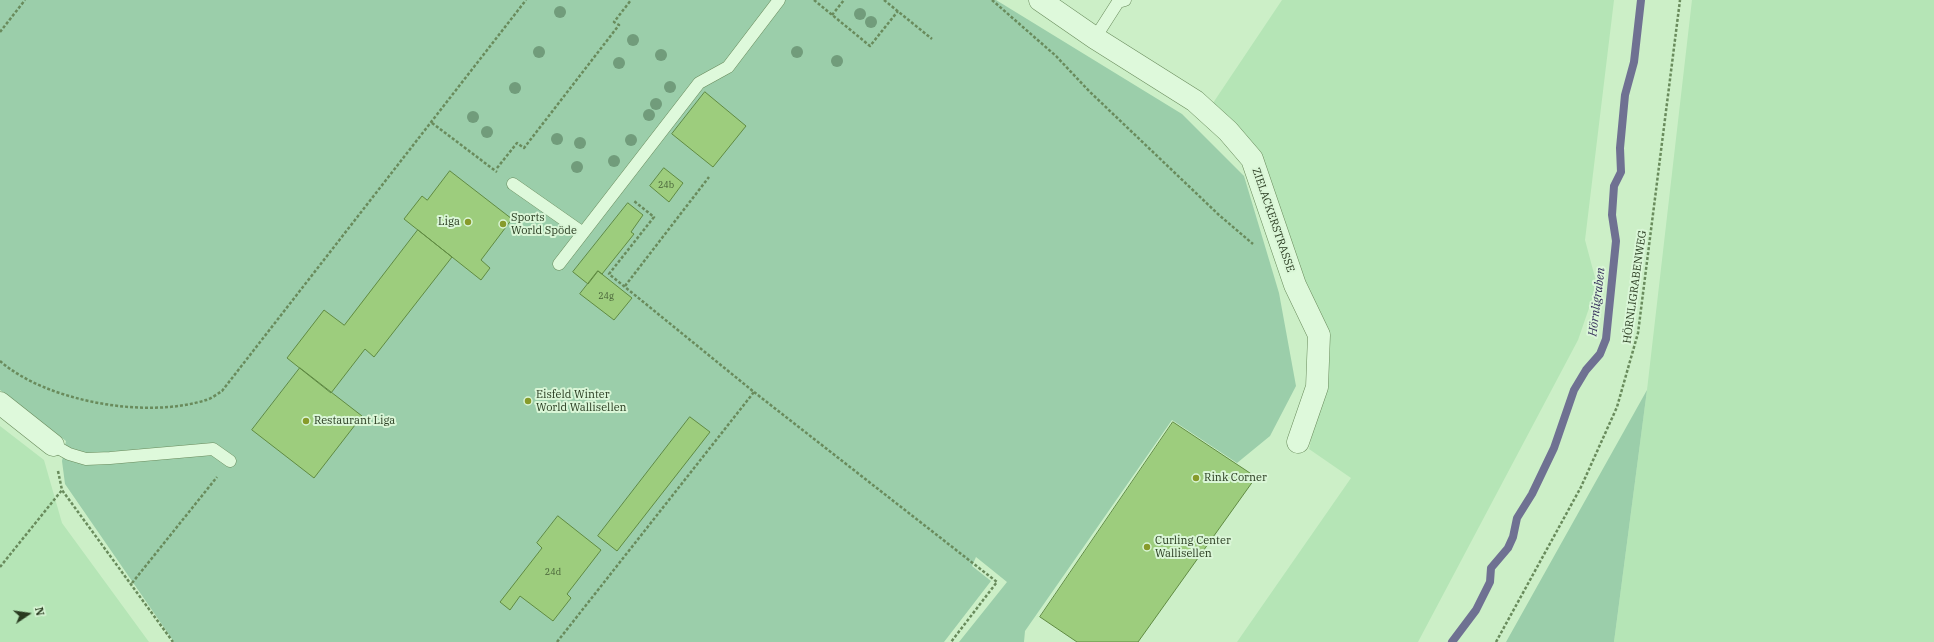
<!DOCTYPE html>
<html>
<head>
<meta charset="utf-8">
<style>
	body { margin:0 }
	#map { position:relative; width:1934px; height:642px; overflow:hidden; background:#ccefc7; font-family:"IBM Plex Serif",serif }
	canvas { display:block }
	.north { position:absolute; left:8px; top:594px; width:40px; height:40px; -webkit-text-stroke:3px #daf6d7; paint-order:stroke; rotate:77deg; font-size:11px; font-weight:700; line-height:16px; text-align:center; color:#293b20 }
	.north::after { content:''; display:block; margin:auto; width:14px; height:18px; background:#293b20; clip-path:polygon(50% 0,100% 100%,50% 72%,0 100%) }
</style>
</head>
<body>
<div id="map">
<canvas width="1934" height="642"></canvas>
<div class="north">N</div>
</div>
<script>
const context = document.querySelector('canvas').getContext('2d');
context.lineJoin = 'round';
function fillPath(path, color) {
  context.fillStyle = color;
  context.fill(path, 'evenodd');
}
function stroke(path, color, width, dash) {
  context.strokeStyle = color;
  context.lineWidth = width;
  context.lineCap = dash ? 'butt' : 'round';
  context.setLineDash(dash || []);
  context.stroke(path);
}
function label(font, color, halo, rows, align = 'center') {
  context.font = font + ' "IBM Plex Serif",serif';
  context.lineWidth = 4;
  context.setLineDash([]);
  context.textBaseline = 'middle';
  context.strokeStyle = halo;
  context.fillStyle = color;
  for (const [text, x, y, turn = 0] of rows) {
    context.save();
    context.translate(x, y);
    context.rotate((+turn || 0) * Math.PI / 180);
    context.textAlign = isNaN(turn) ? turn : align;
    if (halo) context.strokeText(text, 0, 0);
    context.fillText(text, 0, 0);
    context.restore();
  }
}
const farmland = new Path2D(`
	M1282 0H1614L1585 240 1597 285 1578 340 1418 642H1237L1351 478 1309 449 1330 354 1323 319 1213 103Z
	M1692 0H1934V642H1614L1647 390Z
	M0 426 44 460 62 523 149 642H0Z`);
const green = new Path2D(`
	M0 0H996L1182 114 1244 176 1279 293 1296 386 1270 436 1237 463 1172 420 1025 631 1024 642H959L1007 582 976 557 972 566 991 581 944 642H174L65 484 62 461 66 441 0 390Z
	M1647 390 1614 642H1506Z`);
const stream = new Path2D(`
	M1452 642 1476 610 1490 582 1491 568 1508 548 1513 537 1517 518 1532 494 1554 448 1574 390 1586 370 1600 354 1606 339 1616 241 1612 215 1614 186 1621 172 1620 148 1625 95 1634 62 1641 0`);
const building = new Path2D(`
	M705 92 746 126 713 167 672 134Z
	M664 168 683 183 669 202 650 186Z
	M450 171 512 219 481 260 490 268 481 280 404 219 422 196 427 200Z
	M628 203 643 215 631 232 634 234 602 274 598 271 588 284 573 272Z
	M418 230 452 257 374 357 365 349 331 393 287 358 324 310 344 325Z
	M598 271 632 298 614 320 580 294Z
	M300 368 362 416 314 478 252 430Z
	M690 417 710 432 617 551 598 536Z
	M1173 422 1256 477 1138 642H1077L1040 617Z
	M558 516 601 550 567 594 571 598 553 621 520 596 510 610 500 602 542 548 537 543Z`);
const path = new Path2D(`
	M814 0 870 46 898 11
	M884 0 932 39
	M992 0 1056 56 1089 91 1219 215 1253 244
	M832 15 844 0
	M0 32 25 0
	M432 123 497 172
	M497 168 517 143 524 148 619 25 614 22 631 0
	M625 286 709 177
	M0 361C47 402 147 419 206 400 211 399 217 394 222 391L526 0
	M754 392 997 582 951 642
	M58 471 62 490 173 642
	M0 567 62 490
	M132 583 217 477
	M557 642 754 392 609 274 654 217 634 201
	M1496 642 1581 487 1617 407 1638 333 1680 0`);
const lane = new Path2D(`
	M1095 38 1118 2 1125 0
	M513 184 583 233
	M559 264 699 83 728 67 779 0
	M53 445 69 454 86 459 110 458 213 449 230 461`);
const street = new Path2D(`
	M1040 0 1095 38 1195 101 1228 131 1252 159 1295 285 1319 335 1317 387 1298 442
	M0 403 53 445`);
const trees = [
	[560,12],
	[860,14],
	[871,22],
	[633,40],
	[539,52],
	[797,52],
	[661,55],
	[837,61],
	[619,63],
	[670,87],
	[515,88],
	[656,104],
	[649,115],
	[473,117],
	[487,132],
	[557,139],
	[631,140],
	[580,143],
	[614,161],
	[577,167]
];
const markers = [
	[468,222,4,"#879b2b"],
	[503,224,4,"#879b2b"],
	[528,401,4,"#879b2b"],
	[306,421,4,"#879b2b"],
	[1196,478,4,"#879b2b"],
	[1147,547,4,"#879b2b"]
];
const numberNames = [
	["24b",666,185],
	["24g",606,296],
	["24d",553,572]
];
const poiNames = [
	["Sports",511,218],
	["World Spöde",511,231],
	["Liga",460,222,"right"],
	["Eisfeld Winter",536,395],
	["World Wallisellen",536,408],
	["Restaurant Liga",314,421],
	["Rink Corner",1204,478],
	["Curling Center",1155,541],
	["Wallisellen",1155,554]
];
const streetNames = [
	["ZIELACKERSTRASSE",1273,220,71],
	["HÖRNLIGRABENWEG",1635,287,-82]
];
const waterNames = [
	["Hörnligraben",1597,302,-83]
];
fillPath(farmland, '#b5e5b6');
fillPath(green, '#9bceaa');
stroke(stream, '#6f7192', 8);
fillPath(building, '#9dcd7d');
stroke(building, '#608b42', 1);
stroke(lane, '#698b5c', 13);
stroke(street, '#698b5c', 23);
stroke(path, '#698b5c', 2.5, [3, 2]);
stroke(lane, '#def9db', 12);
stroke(street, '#def9db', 22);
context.fillStyle = '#719c7b';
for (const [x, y] of trees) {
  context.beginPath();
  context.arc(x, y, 6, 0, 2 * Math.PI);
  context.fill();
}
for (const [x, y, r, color] of markers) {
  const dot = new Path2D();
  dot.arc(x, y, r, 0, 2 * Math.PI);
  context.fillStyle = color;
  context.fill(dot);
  stroke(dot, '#daf6d7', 1.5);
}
label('9px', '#466037', null, numberNames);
label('11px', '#293b20', '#daf6d7', poiNames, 'left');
label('11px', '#293b20', '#daf6d7', streetNames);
label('italic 12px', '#352f5b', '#daf6d7', waterNames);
</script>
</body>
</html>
